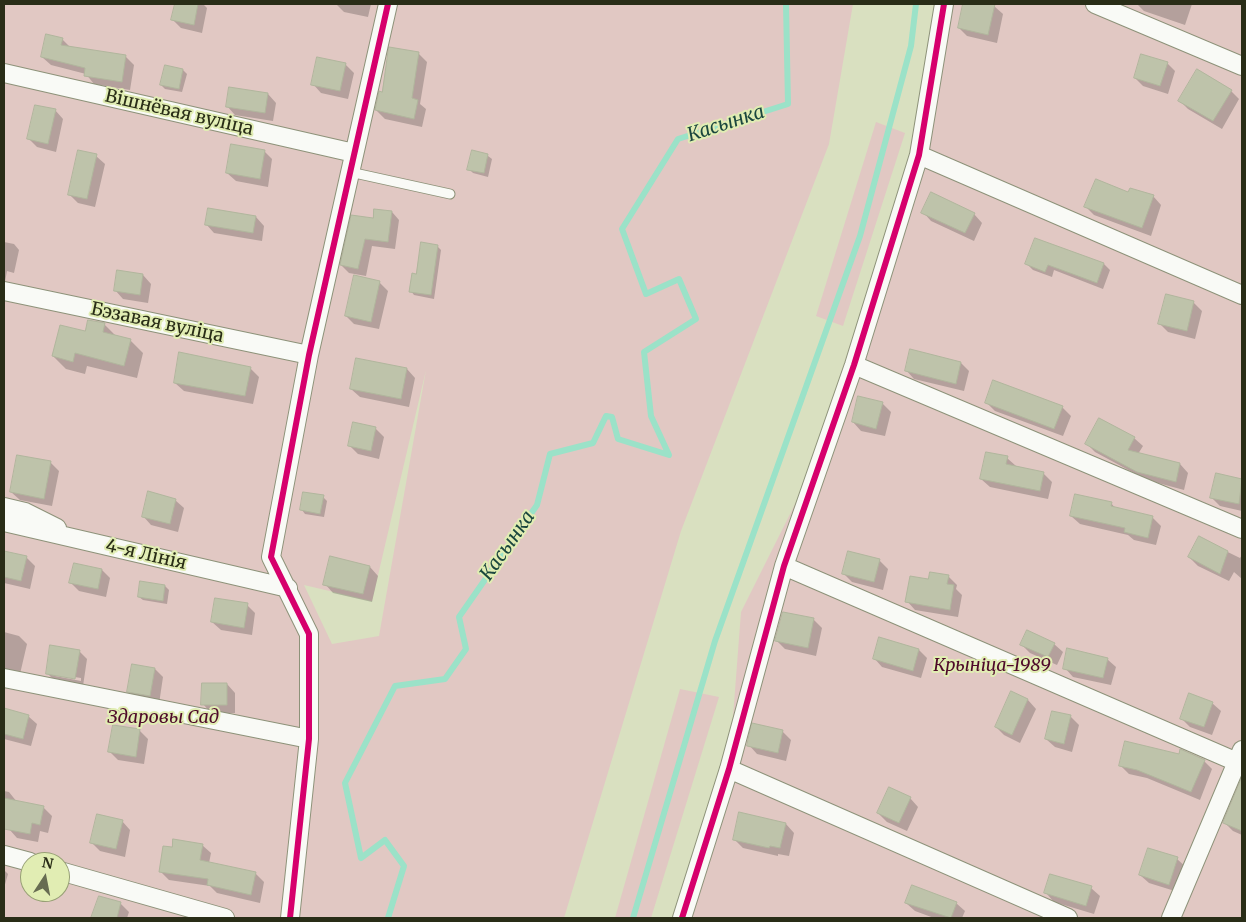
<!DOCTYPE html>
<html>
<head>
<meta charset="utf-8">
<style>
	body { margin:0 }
	#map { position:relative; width:1246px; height:922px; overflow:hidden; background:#d9e0c0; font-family:Merriweather,serif }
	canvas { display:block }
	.frame { position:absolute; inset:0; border:5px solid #292d17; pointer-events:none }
	.north { position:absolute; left:20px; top:852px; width:50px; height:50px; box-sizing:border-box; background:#e1edb3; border:1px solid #97a075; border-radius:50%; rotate:11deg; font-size:14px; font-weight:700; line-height:20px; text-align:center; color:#292d17 }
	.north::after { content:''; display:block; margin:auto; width:18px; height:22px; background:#676c52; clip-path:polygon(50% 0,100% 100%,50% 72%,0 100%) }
</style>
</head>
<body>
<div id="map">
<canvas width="1246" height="922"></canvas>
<div class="frame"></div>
<div class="north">N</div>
</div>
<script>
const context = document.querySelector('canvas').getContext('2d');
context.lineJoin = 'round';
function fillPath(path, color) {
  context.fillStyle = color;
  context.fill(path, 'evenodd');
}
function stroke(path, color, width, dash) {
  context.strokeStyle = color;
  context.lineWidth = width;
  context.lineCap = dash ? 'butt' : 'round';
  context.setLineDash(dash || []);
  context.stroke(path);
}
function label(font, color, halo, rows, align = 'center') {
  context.font = font + ' Merriweather,serif';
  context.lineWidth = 4;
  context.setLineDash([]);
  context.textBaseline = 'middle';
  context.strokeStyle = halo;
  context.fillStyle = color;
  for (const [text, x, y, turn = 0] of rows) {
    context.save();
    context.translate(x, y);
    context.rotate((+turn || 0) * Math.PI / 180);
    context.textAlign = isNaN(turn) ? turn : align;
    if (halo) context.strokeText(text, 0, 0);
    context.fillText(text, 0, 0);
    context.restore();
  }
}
const green = new Path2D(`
	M4 4H853L829 144 681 531 564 918H4ZM426 370 379 636 332 644 304 585 372 601ZM30 862H60V892H30Z
	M944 4H1242V918H682L729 769 741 612 825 444 919 155Z
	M876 122 905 133 843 326 816 316Z
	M680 689 719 697 651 918H615Z`);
const shadow = new Path2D(`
	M176 4H203L207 8 202 33 181 28 172 19Z
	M336 4H371L368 17 344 12Z
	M964 4 994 6 1003 14 997 43 967 36 959 28Z
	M1137 4H1192L1185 25 1144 11Z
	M62 39 71 48 126 57 134 65 130 90 94 84 86 74 51 65 42 57Z
	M418 53 427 62 420 104 426 109 422 127 385 119 376 110 383 93Z
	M1167 63 1175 71 1168 94 1143 86 1135 78Z
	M345 64 354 73 348 99 321 93 313 84Z
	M183 70 187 74 182 92 165 89 161 85Z
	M1231 91 1239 99 1222 129 1188 109 1180 101Z
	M268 94 276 103 273 121 235 115 227 106Z
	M55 110 63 119 56 152 37 147 29 139Z
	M264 151 272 159 268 187 236 181 227 173Z
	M473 152 488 156 492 159 488 177 473 173 469 169Z
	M96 156 105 164 95 207 78 203 69 194Z
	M1129 194 1153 196 1161 205 1151 236 1094 215 1086 207Z
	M209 209 256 217 264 226 262 241 214 233 206 224Z
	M392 212 399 220 395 249 372 246 366 276 349 273 341 265 374 219Z
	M923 212 974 214 982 223 974 241 931 221Z
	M4 242 14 244 19 250 14 273 7 271 4 287Z
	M437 246 441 250 434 299 414 295 411 291 417 275Z
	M1027 264H1104L1110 270 1103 289 1054 270 1052 277 1033 270Z
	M118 271 143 275 151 284 148 303 123 299 115 290Z
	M379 282 388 291 379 329 354 324 346 316Z
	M1193 302 1202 311 1195 339 1168 332 1160 324Z
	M104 324 117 337 130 340 143 353 137 378 87 366 85 374 66 369 53 356 86 333Z
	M357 359 407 369 415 378 409 407 360 397 351 389Z
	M961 363 969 371 964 391 914 379 906 370Z
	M250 368 259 377 253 404 184 391 175 383Z
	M986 402 1062 407 1071 416 1063 436 995 411Z
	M882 403 891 412 885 436 861 431 853 422Z
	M376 429 384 437 379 459 358 454 349 445Z
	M1134 438 1143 446 1138 454 1180 464 1188 473 1184 490 1147 480 1095 452 1087 444Z
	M1007 458 1016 466 1043 473 1052 482 1048 499 990 487 981 479Z
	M50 462 59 471 52 506 20 500 11 492Z
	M1216 474 1242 480V511L1220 506 1211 497Z
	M323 497 327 501 324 517 305 514 302 510Z
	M175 500 184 508 178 532 151 525 143 516Z
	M1111 503 1116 509 1152 517 1161 526 1156 545 1134 540 1128 535 1080 524 1071 516Z
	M1199 538 1240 558 1242 555V579L1234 572 1229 581 1198 566 1189 557Z
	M4 553 26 557 35 566 30 589 4 583Z
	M879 560 888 569 883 590 852 582 844 574Z
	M370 567 378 576 372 602 333 593 325 584Z
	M102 570 110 578 106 597 79 591 71 583Z
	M948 576 957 585 956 589 962 595 958 617 915 610 907 601 929 581Z
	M141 583 165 586 169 590 167 604 143 600 139 597Z
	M247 605 255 613 252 635 221 630 212 622Z
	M784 613 814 620 822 628 816 656 785 649 776 640Z
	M4 632 19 636 27 644 20 674 4 670Z
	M1021 644H1054L1063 652 1057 665 1030 653Z
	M919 650 927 658 921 678 882 667 874 658Z
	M79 651 87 659 83 686 56 682 47 673ZM55 674 81 678V681L55 676Z
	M1107 659 1116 667 1111 685 1073 677 1065 668Z
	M155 669 163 677 159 704 137 700 129 691Z
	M227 684 235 693V713H211L203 704Z
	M1012 693 1028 700 1036 709 1020 743 1004 735 996 727Z
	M1212 703 1221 711 1212 735 1190 727 1181 718Z
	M4 709 28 716 37 724 31 746 4 739Z
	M1071 717 1079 725 1072 752 1055 747 1046 739Z
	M139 730 148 739 144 764 118 760 110 752Z
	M782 731 791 740 786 761 757 754 749 745Z
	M1179 755 1204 761 1212 769 1200 800 1147 778 1129 774 1120 765Z
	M1242 779V835L1233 831 1224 822Z
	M4 791 9 792 17 802 43 807 52 816 48 833 40 831 38 842 17 838 9 829 10 826 4 824Z
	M910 798 918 807 907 831 887 822 878 813Z
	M122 821 130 830 125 857 100 851 92 843Z
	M786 824 794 833 789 856 778 854V856L743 848 734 839Z
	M202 845 211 853 209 863 256 874 264 882 260 903 217 893 210 886 169 880 160 871 173 848Z
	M1177 859 1186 867 1178 892 1149 883 1140 875Z
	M4 870 8 874 4 888Z
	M1091 888 1100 896 1094 914 1054 902 1046 893Z
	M100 897 120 903 129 912 127 918H92Z
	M906 903H956L965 911 962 918H934L915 911Z`);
const stream = new Path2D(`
	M388 918 404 866 385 840 361 858 345 783 395 686 445 679 466 649 459 617 537 505 550 454 593 443 606 416 612 417 618 439 669 455 651 416 644 352 696 319 679 279 646 294 622 229 678 139 788 104 786 4
	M633 918 715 641 860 236 911 46 916 4`);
const building = new Path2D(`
	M175 4H198L194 25 171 20Z
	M963 4H995L988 35 958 28Z
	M46 34 63 38 61 45 126 55 122 82 84 76 85 68 41 57Z
	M389 47 419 52 412 98 418 100 414 119 375 110 379 91 382 92Z
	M1141 54 1168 62 1160 86 1134 78Z
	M317 57 346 63 340 91 311 85Z
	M165 65 183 69 179 89 160 85Z
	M1197 69 1232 90 1213 121 1178 101Z
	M229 87 268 93 265 113 226 107Z
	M35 105 56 109 48 144 27 139Z
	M231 144 265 150 260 179 226 173Z
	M78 150 97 154 87 199 68 195Z
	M472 150 488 154 484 173 467 170Z
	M1096 179 1128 192 1130 188 1154 195 1142 228 1084 207Z
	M931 192 975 213 965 233 921 213Z
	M208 208 256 216 253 233 205 225Z
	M374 209 392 211 388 242 365 239 358 269 340 265 351 215 373 218Z
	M1035 238 1104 263 1097 283 1048 265 1045 272 1025 264Z
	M421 242 438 245 431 295 409 292 412 273 416 274Z
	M117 270 143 274 140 295 114 291Z
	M354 275 380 281 371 322 345 316Z
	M1166 294 1194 301 1187 331 1158 324Z
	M88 320 105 323 103 332 131 339 124 366 75 353 73 362 52 356 60 325 85 331Z
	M910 349 961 362 956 384 905 371Z
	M179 352 251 367 245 396 174 383Z
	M356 358 407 368 401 399 350 389Z
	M993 380 1063 406 1054 429 985 403Z
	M858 396 883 402 876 429 852 422Z
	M1099 418 1135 437 1128 450 1180 463 1176 482 1137 472 1085 444Z
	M353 422 376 427 371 451 348 446Z
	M986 452 1008 456 1006 464 1044 472 1040 491 980 479Z
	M17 455 51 461 44 499 10 492Z
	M1216 473 1242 479 1239 504 1210 498Z
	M148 491 176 499 170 524 142 517Z
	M303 492 324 495 320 514 300 510Z
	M1075 494 1112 502 1111 506 1153 516 1148 538 1124 532 1125 528 1070 516Z
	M1199 536 1228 551 1220 574 1188 557Z
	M4 551 27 556 21 581 4 577Z
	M848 551 880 559 874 582 842 574Z
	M330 556 370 566 363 594 323 585Z
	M74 563 102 569 98 589 69 583Z
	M930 572 949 575 947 584 954 585 950 610 905 602 910 576 928 579Z
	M140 581 165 585 163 601 138 597Z
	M215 598 248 603 244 628 211 622Z
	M783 612 814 618 808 648 775 641Z
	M1027 630 1055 643 1048 657 1020 645Z
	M879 637 919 649 913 671 873 659Z
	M50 645 80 650 75 679 46 674Z
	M1067 648 1108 658 1103 678 1063 669Z
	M132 664 155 668 150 696 127 692Z
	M202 683H227V705H201Z
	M1011 691 1028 699 1012 735 995 727Z
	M1189 693 1213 702 1204 727 1180 719Z
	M4 708 29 715 23 739 4 734Z
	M1052 711 1071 715 1064 744 1045 739Z
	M752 723 783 730 778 753 747 746Z
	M113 725 140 729 136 757 108 752Z
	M1125 741 1179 754 1180 749 1205 760 1191 792 1137 770 1119 766Z
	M1242 777V831L1223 823Z
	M889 787 911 797 899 823 877 813Z
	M4 798 44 806 40 825 32 823 30 834 4 829Z
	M739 812 786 823 780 848 770 846 769 848 733 840Z
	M97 814 123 820 116 849 90 843Z
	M173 839 203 844 200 860 256 872 251 895 207 885 208 879 159 872 163 846 172 847Z
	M1148 848 1178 857 1169 885 1139 875Z
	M1050 874 1092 886 1086 906 1044 893Z
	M912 885 957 902 951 918 905 903Z
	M99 896 121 902 117 918H91Z`);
const service = new Path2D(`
	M350 172 450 194`);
const minor = new Path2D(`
	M1095 4 1242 66
	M4 73 354 153
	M919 155 1242 295
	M4 291 309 355
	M854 365 1242 529
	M4 507 25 512 57 528
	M4 522 288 588
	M784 566 1237 762
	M4 678 309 739
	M729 769 1068 918
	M4 855 30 862
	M60 871 225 918
	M290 918 309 739V634L271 557 309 355 388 4
	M682 918 729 769 784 566 854 365 919 155 944 4
	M1171 918 1242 750`);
const cycleway = new Path2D(`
	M290 918 309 739V634L271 557 309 355 388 4
	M682 918 729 769 784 566 854 365 919 155 944 4`);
const streetNames = [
	["Вішнёвая вуліца",179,113,13],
	["Бэзавая вуліца",157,323,12],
	["4-я Лінія",146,555,13]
];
const parkNames = [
	["Крыніца-1989",992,666],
	["Здаровы Сад",163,718]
];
const waterNames = [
	["Касынка",726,124,-18],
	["Касынка",508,546,-55]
];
fillPath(green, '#e1c8c3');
fillPath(shadow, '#0003');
stroke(stream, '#9be2c8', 6);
fillPath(building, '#bec3aa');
stroke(building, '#b1b69d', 1);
stroke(service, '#8d9279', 11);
stroke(minor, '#8d9279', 20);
stroke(service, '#f9faf6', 9);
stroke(minor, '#f9faf6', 18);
stroke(cycleway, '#d6006c', 6);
label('18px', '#292d17', '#e1edb3', streetNames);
label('italic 18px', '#4e092a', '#e1edb3', parkNames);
label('italic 19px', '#1b473e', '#e1edb3', waterNames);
</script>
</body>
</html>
